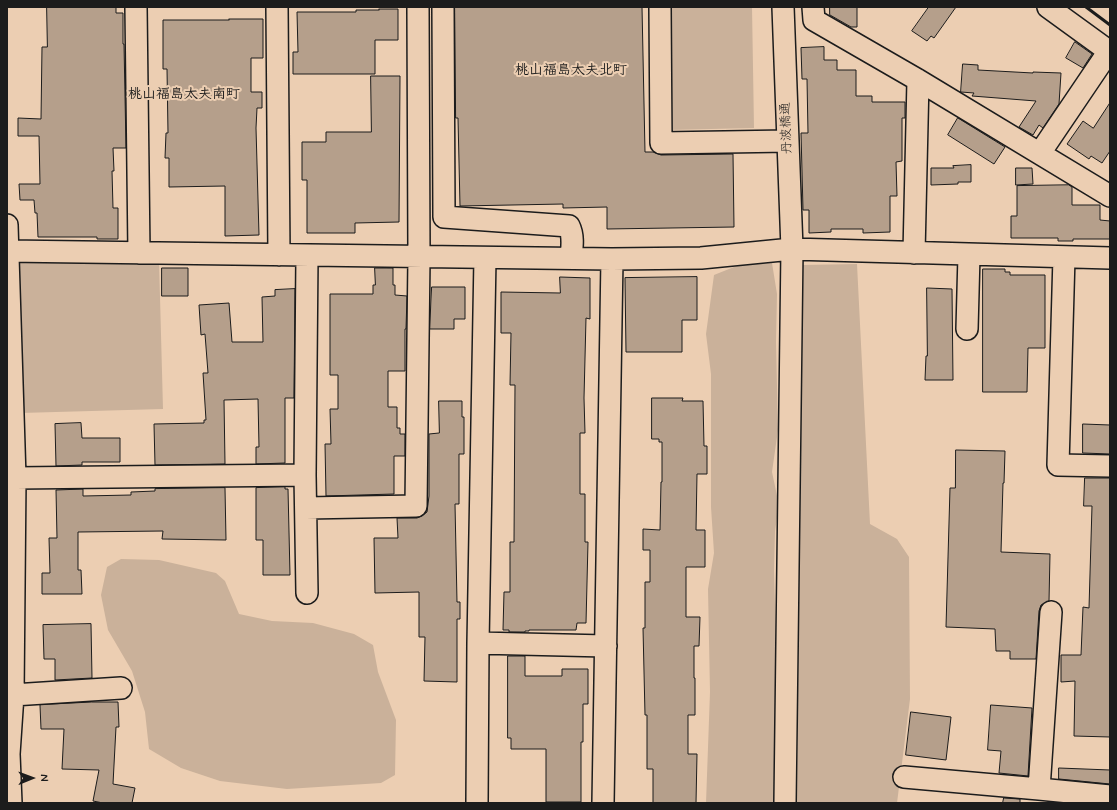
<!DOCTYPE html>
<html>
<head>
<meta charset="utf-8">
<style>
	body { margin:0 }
	#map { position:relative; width:1117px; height:810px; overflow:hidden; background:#ecceb2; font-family:Mynerve,sans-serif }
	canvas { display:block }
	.frame { position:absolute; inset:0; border:8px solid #1c1c1c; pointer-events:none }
	.north { position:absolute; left:12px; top:758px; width:40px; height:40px; -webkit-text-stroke:3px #ecceb2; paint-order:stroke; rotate:89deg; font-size:11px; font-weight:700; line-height:16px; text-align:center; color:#1c1c1c }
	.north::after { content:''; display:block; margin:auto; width:14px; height:18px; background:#1c1c1c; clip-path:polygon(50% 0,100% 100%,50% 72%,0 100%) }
</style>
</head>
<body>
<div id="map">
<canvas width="1117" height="810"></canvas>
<div class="frame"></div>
<div class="north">N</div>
</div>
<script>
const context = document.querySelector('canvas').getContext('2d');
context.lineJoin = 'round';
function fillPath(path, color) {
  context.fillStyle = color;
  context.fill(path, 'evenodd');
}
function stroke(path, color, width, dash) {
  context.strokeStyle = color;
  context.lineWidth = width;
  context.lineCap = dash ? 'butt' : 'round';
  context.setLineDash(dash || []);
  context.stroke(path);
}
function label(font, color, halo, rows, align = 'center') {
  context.font = font + ' Mynerve,"Klee One",sans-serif';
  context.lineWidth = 4;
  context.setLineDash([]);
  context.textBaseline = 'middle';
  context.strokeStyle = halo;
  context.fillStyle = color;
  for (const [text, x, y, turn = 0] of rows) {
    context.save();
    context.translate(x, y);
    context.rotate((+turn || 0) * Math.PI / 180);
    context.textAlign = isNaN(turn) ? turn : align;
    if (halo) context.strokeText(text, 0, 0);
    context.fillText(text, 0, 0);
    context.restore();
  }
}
const green = new Path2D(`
	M665 7H752L754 128 668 130Z
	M159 260 163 409 20 413 16 263Z
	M772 263 777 294 776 342 778 430 772 472 779 505 775 531 774 571 776 639 780 674 779 725 774 771 775 803H706L710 692 708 589 714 553 711 507V374L706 334 714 275 739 265Z
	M857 264 870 524 897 539 909 557 910 699 897 803H797L802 265Z
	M121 559 159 560 216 573 225 581 239 614 272 621 313 623 354 634 373 645 378 672 396 720 395 775 381 783 287 789 220 781 181 768 149 749 145 712 132 671 108 630 101 595 107 567Z`);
const building = new Path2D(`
	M47 7H116V13H123V44H124L126 148H113L114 171H112L113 208H118V239H97V237H38L37 213H35L34 200H20L19 184H40L39 136H18V118L41 119 42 47H47Z
	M455 7H642L645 152H653L661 155 733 154 734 227 607 229V207L563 208V204L460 206 458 118H456Z
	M830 7H857V27H851L830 15Z
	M929 7H956L934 38 931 36 927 41 912 31Z
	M379 9H398V40H375V74H293V52H298L297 12H356V10H379Z
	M229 19H263V58H251V92H262V108H257L256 128 259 235 225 236V186L169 187V158H165L166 133H168L167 69H163V20H229Z
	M1075 42 1092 54 1083 68 1066 58Z
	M824 47V60H837V70H856V96H872V102H905V118H902V161L896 162 897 196H890V232L863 233V229H831V232L809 233V210H803L801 133H808L807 79H802L801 48Z
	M963 64 978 65V70L1033 73V72L1061 73 1059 104 1043 128 1039 125 1033 135 1019 127 1036 101 972 96 974 93 961 92Z
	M371 76H400L399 222 355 223V233H307V180H302V142H326V132H371Z
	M1110 103V151L1102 163 1091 156 1089 159 1067 144 1083 121 1093 128Z
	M958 118 1005 147 994 164 948 135Z
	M971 165V182H958V184L931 185V168H954L953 166Z
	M1016 168H1032L1033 184 1016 185Z
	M1069 185 1072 187V205H1100V220L1110 221V239H1073V241H1058V238H1011V216H1017V186Z
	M162 268H188V296H162Z
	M375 268H393V285H395V295L407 296 406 329H405V371H388V407H397V428H400V434H405V456H394V494L326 496 325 444H331L330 409H338V375H330V294H373V285H375Z
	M983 269H1005V272H1010V275H1045V348H1028L1027 392H983Z
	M560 277 590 278V319L586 318 584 398 585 433H580V494H585V542H588L586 623H577L576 630H529V631H525V632H509V630H503L504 592H510V542H514L515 385H510L511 333H501V292L560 293Z
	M697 277V320H682V352H626L625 278Z
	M432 287H465V319H454V329H430Z
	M927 288 952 289 953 380H925L926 356H927Z
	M295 289 294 398H285V463L256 464V447H259L258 399 224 400 225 464 155 465 154 424 204 423V420H206L203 373H208L205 334 201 335 199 305 229 303 232 342H263L262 297 275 296V290Z
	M652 398H683L682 401H703L704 446H707V474H697L696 530H705V567H686V617H700L699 646H694V678H695V715H688V754H697L696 803H653V769H647V715H645L643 628H645V582H650V550H643V529L660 530 661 482H662V442H659V439H652Z
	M439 401H462V417H464V454H459V504H455L457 602H460V619H457V682L424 681 425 637H419V592L375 593 374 538H398L397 518H417L422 516 427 512 429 496V434L439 433Z
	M81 423 82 438H120V462H82V465L56 466 55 424Z
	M1083 424 1110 425V454L1083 453Z
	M956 450 1005 451 1004 483H1003L1001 552 1050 554 1049 601 1041 605 1039 611 1036 659H1010V651H996L995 629 946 627 950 488H955Z
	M1085 478H1110V737L1074 736 1075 681 1061 682V655H1081L1083 607 1089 608 1092 506H1084Z
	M285 487V489H288L290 575H263V540H256V488Z
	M225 488 226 540 162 539 163 531 78 532V570H81L82 594H42V573H50L49 538H57L56 490 83 489V496L131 495V492L155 491V489Z
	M91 624 92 678 55 680V659H44L43 625Z
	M508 656H525V676H562V669H588V704H583V742H581V802H546V749H511V738H508Z
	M92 702H118L119 727H116L113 784 135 788 132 803H103L93 801 99 770 62 769 64 729H41L40 705Z
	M991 705 1032 708 1028 776 999 773 1001 751 988 750Z
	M911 712 951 717 946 760 906 755Z
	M1059 768 1110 770V784L1059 779Z
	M1004 798 1020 799V803H1003Z`);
const minor = new Path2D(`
	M136 7 139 253
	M277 7 279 255
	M443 7 444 217 569 226C574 236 572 248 571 258
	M660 7 661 143 788 141
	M783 7 792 249 785 803
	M813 7 814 20 918 80 1110 196
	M1048 7 1110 52
	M1040 153 1109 51
	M7 225 15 478 13 695 9 754 11 803
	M7 251 612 259 701 258 792 249 1110 258
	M914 253 918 80
	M307 256 305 475 307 593
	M1064 257 1058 465 1110 466
	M967 329 969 255
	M15 478 305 475
	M306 508 416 506 419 257 418 7
	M1051 612 1039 789 1110 796
	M478 643 606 646
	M13 695 121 688
	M904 777 1039 789
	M477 803 478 643 485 258
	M603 803 612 259`);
const rail = new Path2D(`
	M1086 7 1110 25`);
const streetNames = [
	["丹波橋通",787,128,-92]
];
const neighbourhoodNames = [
	["桃山福島太夫北町",571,71],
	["桃山福島太夫南町",184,95]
];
fillPath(green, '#cab19a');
fillPath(building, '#b59f8b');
stroke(building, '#1c1c1c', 1);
stroke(minor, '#1c1c1c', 24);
stroke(minor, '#ecceb2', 21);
stroke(rail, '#1c1c1c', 3);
label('13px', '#1c1c1c', '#ecceb2', streetNames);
label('bold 14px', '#1c1c1c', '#ecceb2', neighbourhoodNames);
</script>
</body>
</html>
